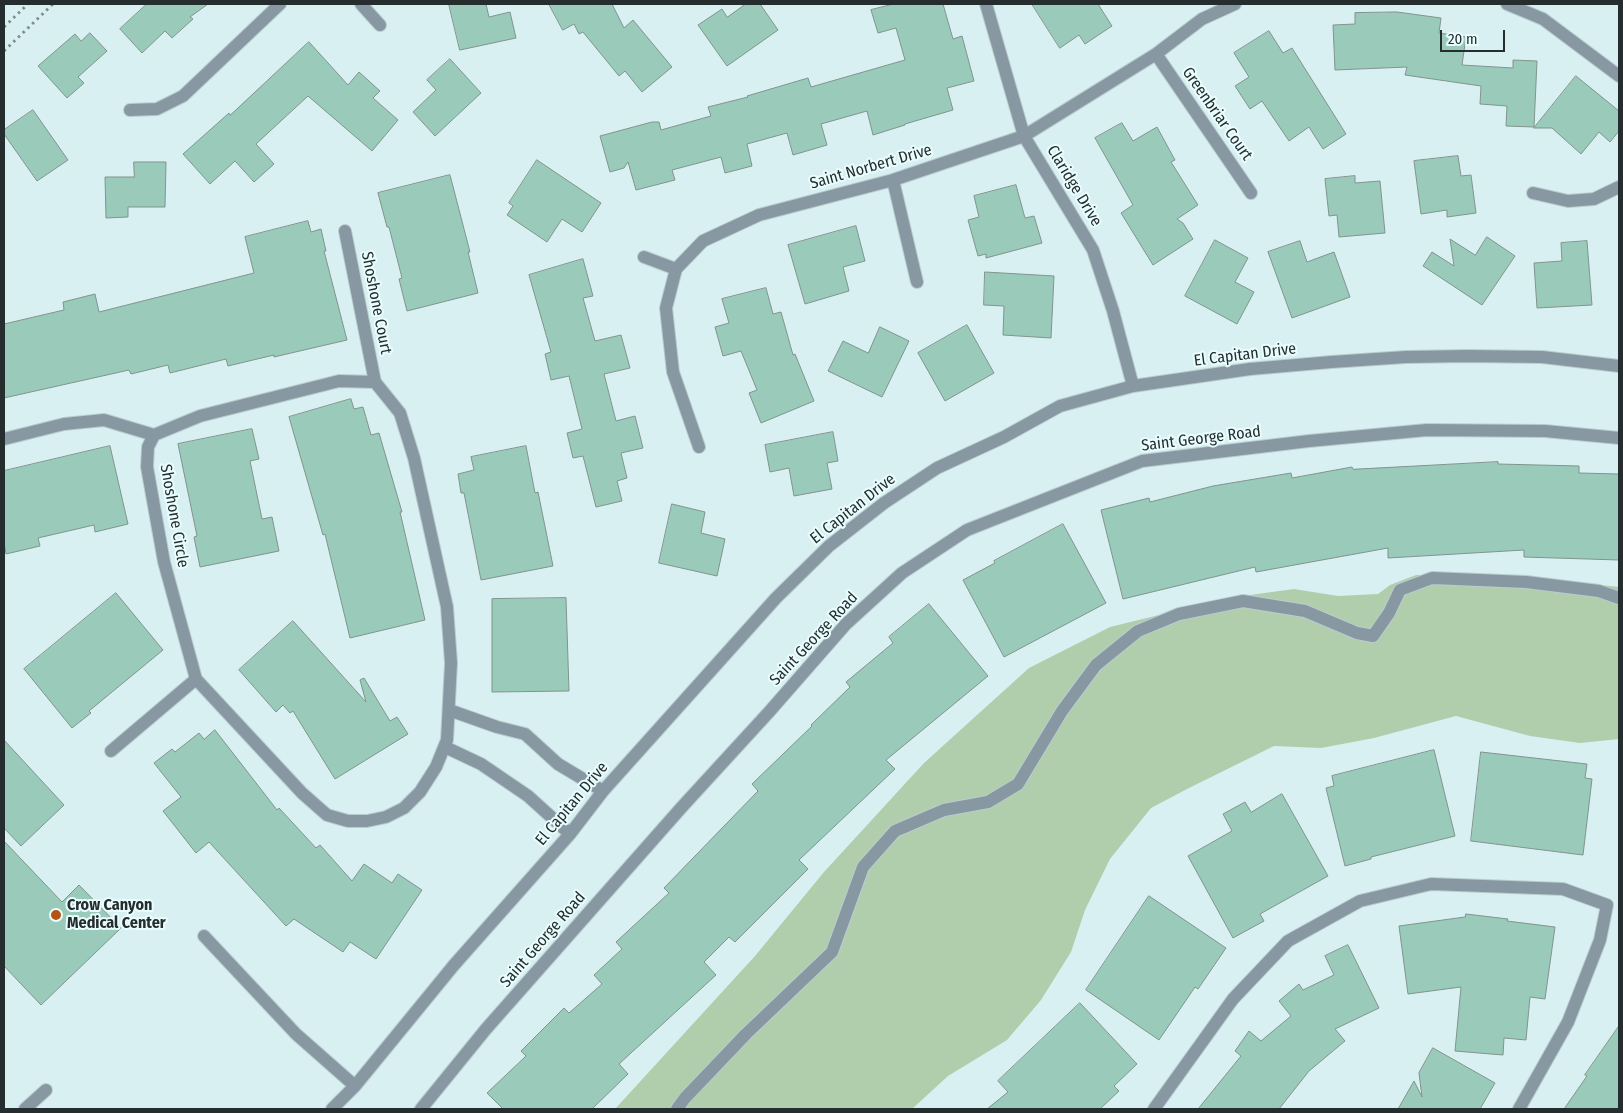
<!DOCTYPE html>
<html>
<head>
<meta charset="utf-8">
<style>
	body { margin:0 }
	#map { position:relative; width:1623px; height:1113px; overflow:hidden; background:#d9f0f3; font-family:"Fira Sans Condensed",sans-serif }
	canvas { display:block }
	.frame { position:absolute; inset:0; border:5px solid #252d2e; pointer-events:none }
	.scale { position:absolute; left:1440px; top:30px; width:65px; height:22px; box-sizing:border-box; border:2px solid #252d2e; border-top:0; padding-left:6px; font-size:15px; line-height:18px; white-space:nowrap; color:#252d2e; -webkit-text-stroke:4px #eafdfe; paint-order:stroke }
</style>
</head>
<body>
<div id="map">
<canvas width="1623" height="1113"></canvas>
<div class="frame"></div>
<div class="scale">20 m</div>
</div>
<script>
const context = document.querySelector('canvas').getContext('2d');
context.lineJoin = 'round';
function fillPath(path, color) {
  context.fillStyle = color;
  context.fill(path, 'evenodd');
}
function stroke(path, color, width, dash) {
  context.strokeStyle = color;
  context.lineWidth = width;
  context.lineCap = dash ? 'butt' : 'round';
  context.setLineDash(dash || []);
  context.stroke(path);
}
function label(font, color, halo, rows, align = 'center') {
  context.font = font + ' "Fira Sans Condensed",sans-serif';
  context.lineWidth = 4;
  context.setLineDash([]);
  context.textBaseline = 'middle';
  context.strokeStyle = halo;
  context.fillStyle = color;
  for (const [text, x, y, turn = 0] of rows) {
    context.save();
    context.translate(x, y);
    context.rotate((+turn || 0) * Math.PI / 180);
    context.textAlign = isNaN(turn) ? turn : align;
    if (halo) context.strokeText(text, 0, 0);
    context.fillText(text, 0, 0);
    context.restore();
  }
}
const green = new Path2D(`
	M1416 575 1525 576 1619 587V739L1580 743 1530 736 1456 716 1374 738 1321 748 1274 746 1187 789 1151 808 1110 859 1085 910 1071 952 1041 1000 1007 1040 948 1076 912 1109H615L755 956 824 872 924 763 1029 668 1110 627 1228 598 1294 589 1338 596 1378 594 1390 585Z`);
const building = new Path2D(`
	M147 4H208L190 17 193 19 172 38 165 31 142 53 120 29Z
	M449 4H486L489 17 510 12 516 38 460 50Z
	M549 4H612L624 28 633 20 672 67 642 92 625 71 619 76 583 32 579 34 574 24 563 30Z
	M746 4H760L778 30 727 66 698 25 722 9 727 17Z
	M894 4H943L953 39 962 36 974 81 947 88 953 110 905 124V125L873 135 867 111 821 124 827 145 793 155 787 133 747 144 752 166 725 173 721 157 672 170 675 180 636 190 628 162 624 168 610 172 600 136 652 122H659L661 130 711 116 708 107 748 97 747 96 808 78 811 87 905 60 896 28 878 33 871 10Z
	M1032 4H1098L1112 26 1085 44 1079 35 1060 48Z
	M1397 12 1441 18 1439 33 1466 37 1462 65 1513 68V60L1537 61 1534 127 1506 126 1507 106 1480 104 1481 86 1405 75 1407 67 1335 70 1333 25 1355 24V13Z
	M1269 31 1283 53 1292 48 1346 134 1323 149 1309 127 1289 141 1262 101 1250 109 1235 86 1249 77 1234 53Z
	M90 33 107 51 78 77 84 83 67 98 38 66 75 34 81 41Z
	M309 42 348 85 359 72 380 91 373 98 398 120 372 151 308 96 256 144 274 164 254 182 235 161 210 184 183 154 229 113 230 115Z
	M450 59 481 93 435 136 413 112 436 90 427 80Z
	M1576 76 1619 111V131L1610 142 1599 132 1581 154 1552 128H1534Z
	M33 110 68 160 37 181 4 134V130Z
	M1122 123 1133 141 1157 127 1175 160 1171 162 1198 205 1177 219 1183 223 1193 239 1153 265 1121 213 1133 205 1095 138Z
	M1458 156 1461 176 1471 175 1476 213 1447 217V210L1421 214 1414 161Z
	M537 160 601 203 582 232 562 219 547 242 507 215 513 206 509 203Z
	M134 162H166L165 207H128V217L106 218 105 177H134Z
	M450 175 470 252H468L478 293 407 311 399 279 402 278 389 227H387L378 193Z
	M1355 176V183L1380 181 1385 233 1339 237 1337 215 1329 216 1325 179Z
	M1016 185 1025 218 1034 216 1042 243 986 258V254L978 256 968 220 979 217 974 196Z
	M308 221 311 232 321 229 326 251H324L347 340 274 357V355L228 366 226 359 170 373 168 365 131 374 129 370 4 398V324L64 310 63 302 95 294 99 312 254 273 245 237Z
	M856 226 865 261 843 267 849 291 805 304 788 245Z
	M1487 237 1515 256 1482 305 1423 266 1432 252 1454 266 1450 239 1475 255Z
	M1215 240 1248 258 1235 282 1254 292 1237 324 1185 296Z
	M1300 241 1307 262 1334 252 1350 297 1292 318 1268 252Z
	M1587 241 1592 305 1537 308 1534 263 1562 261 1561 243Z
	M583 259 593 296 583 298 595 341 621 335 630 368 604 374 616 421 635 416 643 448 621 453 627 478 617 481 622 501 596 507 583 456 573 458 567 433 582 429 569 376 551 380 545 354 551 352 529 275Z
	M985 272 1054 276 1051 338 1003 335 1004 306 984 305Z
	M766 288 773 314 781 312 793 355 795 354 814 401 761 423 749 393 757 390 741 351 723 356 715 327 729 323 722 299Z
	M967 325 994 373 945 401 918 353Z
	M880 327 909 341 882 397 828 371 843 341 868 353Z
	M351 399 354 409 363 407 371 435 379 433 402 512H400L425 620 350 638 325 534 323 535 289 417Z
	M252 429 259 459 250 461 262 519 272 517 279 551 200 567 194 537 197 536 178 444Z
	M833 432 838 461 827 463 832 489 794 496 789 468 770 472 765 445Z
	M110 446 128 524 95 532 94 525 38 538 40 546 6 554 4 543V471Z
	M526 446 535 493 538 492 553 566 481 580 464 493H461L458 474 474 470 471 457Z
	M1498 462V464L1579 466V473L1619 474V560L1524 557V550L1388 558V548L1256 572 1255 567 1123 599 1101 510 1149 498 1150 502 1213 486 1291 473 1292 478 1352 467 1353 469Z
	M672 504 705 512 701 533 725 539 717 576 659 563Z
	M1063 524 1106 603 1004 657 963 580 995 563 994 561Z
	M116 593 163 650 89 711 91 713 72 728 24 669Z
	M566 598 569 691 492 692V599Z
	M929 604 988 676 886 760 895 769 799 860 808 869 735 942 729 937 704 962 716 975 619 1064 628 1074 592 1109H503L487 1093 526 1056 521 1051 564 1008 569 1013 602 984 594 975 622 949 616 942 669 893 664 888 758 791 752 784 812 726 811 725 850 687 846 682 893 643 889 637Z
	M293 621 366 702 360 680 364 678 390 721 397 717 408 734 335 779 293 711 290 713 283 705 276 712 239 670Z
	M215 730 277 810 279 808 316 848 320 845 352 881 364 864 392 883 398 874 422 890 376 959 350 942 343 952 294 919 286 926 209 842 196 853 163 811 181 797 154 763 172 749 175 752 199 733 204 739Z
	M4 740 64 805 21 846 4 828Z
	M1434 750 1455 836 1371 857V859L1345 866 1326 788 1334 786 1332 776Z
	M1481 752 1587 764 1585 778 1592 779 1583 855 1471 841Z
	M1282 794 1328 876 1260 914 1264 921 1233 938 1188 856 1232 831 1223 814 1245 802 1251 812Z
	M4 841 62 902 79 885 121 928 41 1005 4 966Z
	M1149 896 1226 948 1198 989 1195 987 1159 1040 1086 990Z
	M1466 914 1508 919 1507 921 1555 927 1545 999 1530 997 1526 1040 1504 1038 1503 1055 1455 1051 1461 987 1408 994 1399 926 1465 917Z
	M1348 945 1379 1008 1335 1029 1345 1041 1309 1071 1279 1109H1198L1241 1056 1235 1051 1249 1031 1261 1041 1291 1016 1279 1001 1299 984 1303 990 1334 975 1325 956Z
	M1080 1003 1137 1064 1114 1086 1119 1091 1100 1109H987L1008 1092 998 1081Z
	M1619 1026V1109H1564L1587 1076 1585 1075Z
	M1433 1048 1495 1083 1480 1109H1398L1414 1081 1422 1097 1419 1073Z`);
const path = new Path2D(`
	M4 27 28 4
	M4 51 53 4`);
const minor = new Path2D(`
	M361 4 380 25
	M986 4 1024 136 1093 250 1113 311 1133 386
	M1507 4 1543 19 1619 76
	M1156 54 1251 193
	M130 110 157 109 183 96 280 4
	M893 180 917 282
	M1533 193 1568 201 1594 199 1619 187
	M345 231 375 382
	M644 257 676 269
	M339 381 375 382 400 413 414 458 447 607 451 663 447 740 436 767 420 792 404 808 386 817 367 821H348L327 815 302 793 196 679 164 562 147 467 148 447 154 435 200 416Z
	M4 439 64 424 104 420 154 435
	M699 447 673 372 666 308 676 269 703 241 759 215 893 180 1024 136 1156 54 1202 19 1235 4
	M449 710 497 727 525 734 558 764 603 791
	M445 747 481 764 528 796 570 834
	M111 751 196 679
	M204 936 296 1034 355 1086
	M25 1109 46 1090
	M332 1109 355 1086 454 965 570 834 603 791 776 598 829 546 884 503 937 468 1004 437 1060 406 1133 386 1250 369 1331 362 1406 357 1468 356 1542 357 1619 366
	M421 1109 486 1029 681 808 769 712 846 624 902 573 967 530 1142 461 1309 441 1427 430 1545 431 1619 438
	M677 1109 685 1098 746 1034 832 952 863 867 895 831 944 810 988 802 1018 784 1062 711 1096 665 1138 631 1179 614 1243 601 1305 611 1357 633 1373 636 1389 613 1400 590 1432 578 1526 582 1599 591 1619 598
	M1154 1109 1233 999 1288 941 1360 901 1431 884 1563 889 1607 905 1600 940 1568 1022 1519 1109`);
const markers = [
	[56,915,6,"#b45313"]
];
const streetNames = [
	["Greenbriar Court",1217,114,55],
	["Saint Norbert Drive",871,167,-16],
	["Claridge Drive",1074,186,59],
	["Shoshone Court",376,303,79],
	["El Capitan Drive",1245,355,-7],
	["Saint George Road",1201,439,-7],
	["El Capitan Drive",853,509,-38],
	["Shoshone Circle",174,516,80],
	["Saint George Road",814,639,-47],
	["El Capitan Drive",572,804,-50],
	["Saint George Road",543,940,-49]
];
const poiNames = [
	["Crow Canyon",67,906],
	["Medical Center",67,924]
];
fillPath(green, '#b0cdac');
fillPath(building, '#99caba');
stroke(building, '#80948d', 1);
stroke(minor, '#b9cdd0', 14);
stroke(path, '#7f8f91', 3, [2.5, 4]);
stroke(minor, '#8798a2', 12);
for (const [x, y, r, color] of markers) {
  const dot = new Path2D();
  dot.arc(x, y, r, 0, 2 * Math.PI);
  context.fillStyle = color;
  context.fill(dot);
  stroke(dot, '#eafdfe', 2);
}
label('16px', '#252d2e', '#eafdfe', streetNames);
label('bold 16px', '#252d2e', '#eafdfe', poiNames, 'left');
</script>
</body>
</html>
